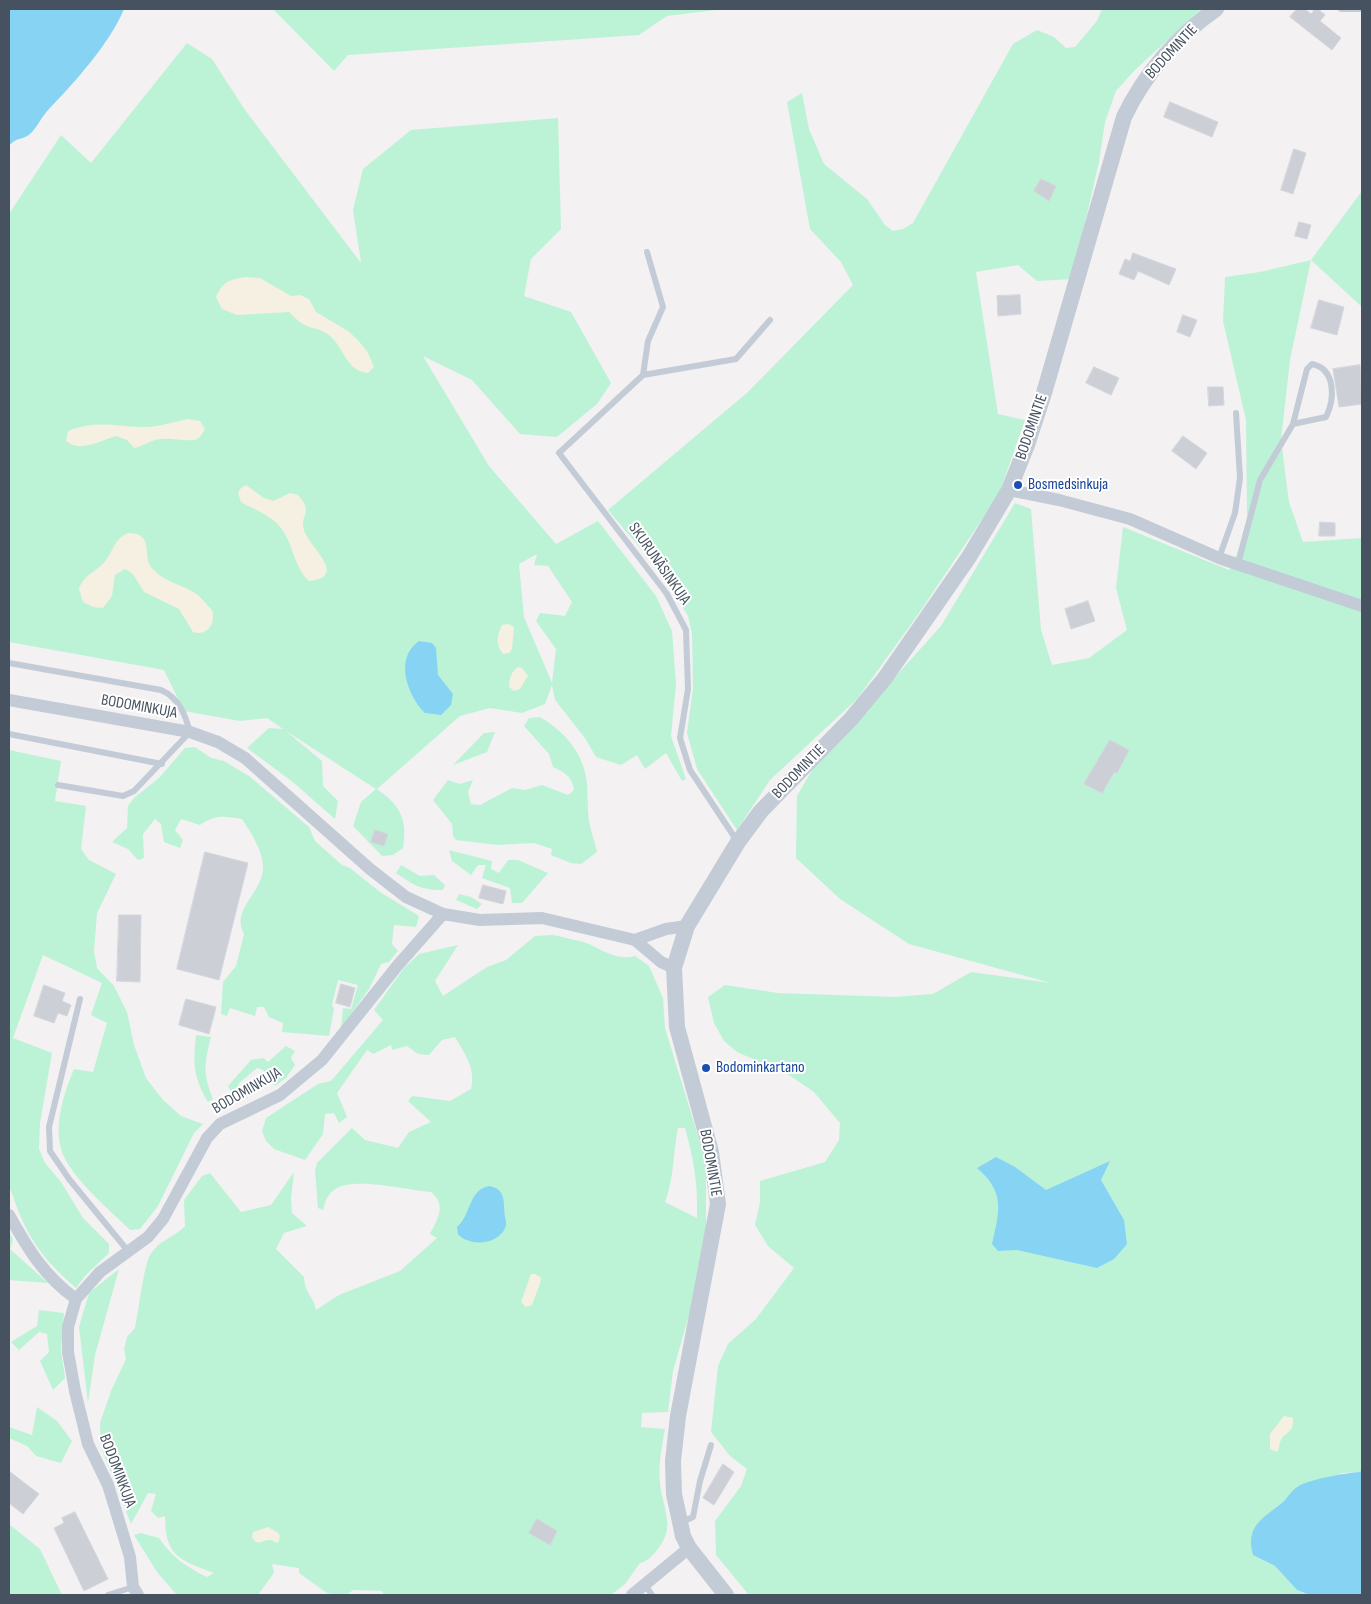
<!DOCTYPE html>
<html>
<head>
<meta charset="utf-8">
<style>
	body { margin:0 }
	#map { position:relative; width:1371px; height:1604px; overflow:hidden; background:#f3f1f1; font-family:"Sofia Sans Condensed",sans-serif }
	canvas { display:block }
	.frame { position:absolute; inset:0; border:10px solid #475260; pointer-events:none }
</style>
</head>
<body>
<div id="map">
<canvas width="1371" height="1604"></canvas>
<div class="frame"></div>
</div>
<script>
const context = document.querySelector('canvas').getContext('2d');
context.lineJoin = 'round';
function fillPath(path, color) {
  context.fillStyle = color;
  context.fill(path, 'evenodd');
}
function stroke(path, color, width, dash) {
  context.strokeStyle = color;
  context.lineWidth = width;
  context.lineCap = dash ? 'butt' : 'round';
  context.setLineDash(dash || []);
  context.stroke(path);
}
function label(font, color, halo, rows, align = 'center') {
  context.font = font + ' "Sofia Sans Condensed",sans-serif';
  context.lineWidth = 4;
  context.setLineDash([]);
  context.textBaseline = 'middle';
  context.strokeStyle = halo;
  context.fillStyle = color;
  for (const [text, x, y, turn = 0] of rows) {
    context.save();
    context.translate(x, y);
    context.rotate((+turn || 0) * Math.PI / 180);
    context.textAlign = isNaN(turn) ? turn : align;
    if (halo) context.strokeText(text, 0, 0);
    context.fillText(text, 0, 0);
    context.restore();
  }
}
const green = new Path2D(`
	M273 9H724L667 16 639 35 348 55 334 71Z
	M1102 9H1201L1134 71 1116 91 1105 122 1099 162 1072 279 1037 281 1018 265 976 272 998 414 1025 420 999 494 917 616 857 699 770 780 737 830 697 769 687 733 693 688 692 634 688 616 659 570 608 510 748 392 853 285 841 262 810 229 787 102 802 93 809 129 824 164 867 199 885 225 893 231 903 229 913 223 1013 44 1037 30 1054 37 1066 48 1075 47 1097 21Z
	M187 43 212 59 245 110 361 263 353 210 363 169 411 130 558 118 561 229 531 259 524 296 571 312 611 383 597 404 557 437 520 434 472 380 423 356 489 466 556 544 598 521 656 596 672 631 676 684 671 736 686 779 682 781 666 753 645 769 637 755 621 765 596 757 585 738 555 700 552 685 545 704 522 713 490 708 460 716 377 789C400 805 408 819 403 848L393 855 382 856 353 826 361 802 376 789 286 731 322 761 323 786 338 801 335 819 294 783 247 748 269 728 283 729 267 718 240 721 184 711 164 670 9 642V214L61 135 91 163ZM537 554 534 565 548 566 572 602 565 616 540 613 536 621 556 649 552 683 524 617 519 564Z
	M1362 191V307L1311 260 1290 360 1281 440 1289 502 1303 542 1362 538V1469L1360 1472 1343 1473 1296 1487 1286 1499 1267 1515 1253 1555 1275 1566 1297 1590 1310 1595H749L716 1555 715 1521 741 1486 747 1469 730 1456 711 1432 718 1366 728 1344 756 1319 794 1268 768 1246 755 1225 760 1202V1181L825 1162 839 1140 840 1123 814 1092 789 1075 737 1052 724 1041 714 1023 708 997 725 985 778 993 893 997 933 994 971 972 1051 983 909 944 840 899 796 858 797 796 814 767 941 626 1015 503 1031 509 1041 630 1052 665 1089 658 1127 630 1116 588 1123 527 1229 570 1237 554 1247 518 1246 420 1223 321 1225 277 1260 272 1311 260Z
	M540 717C565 732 584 753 587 784 588 797 587 813 590 826 592 835 595 843 597 852L581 864 571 863 551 855 552 849 534 843 497 845 456 840 453 836 452 824 433 800 448 780 460 784 473 780 468 792 471 804 480 805 512 788 525 790 542 785 568 795 574 790C572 776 564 772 553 767L549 754 524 726 529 718Z
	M495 732 487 752 453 765 484 733Z
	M195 747 211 758 224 761 249 776 309 827 315 841 342 865 350 868 380 892 419 916 416 927 394 925 392 944 398 951 389 962 381 964 369 989 341 1028 343 1008 351 1009 358 985 338 980 332 1005 334 1009 329 1036 282 1032 283 1023 269 1017 264 1007H257L255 1016 230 1008 227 1016 221 1014 223 982 236 966 244 934C230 908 264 893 263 866 262 849 251 833 242 819 226 816 215 814 200 825L181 819 175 830 183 840 180 848 164 842 161 824 155 819 143 834 144 858 138 860 128 849 112 842 127 828 128 806 134 798 159 778 185 748Z
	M9 750 61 761 55 801 86 806 81 849 89 860 116 874 97 913 94 951 97 968 114 986 127 1012 134 1045 146 1078 163 1100 181 1116 203 1124 194 1133 158 1206 140 1229 130 1230C110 1210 72 1179 62 1152 53 1124 64 1094 74 1069L93 1072 107 1023 91 1015 102 983 43 955 13 1038 52 1053 40 1123 39 1149 45 1163 61 1182 83 1218 109 1244V1253L85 1276 76 1288C55 1270 37 1251 25 1226 18 1213 15 1199 9 1187Z
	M449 850 492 861 491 869 499 873 508 860H518L548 873 522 903H512L510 888 482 878 486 865H478L471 875 452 861Z
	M401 865 420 876 434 875 445 885 443 890C422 891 412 884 396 873Z
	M459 894 471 897 482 904 477 909 456 900Z
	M553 935C565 938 578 940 589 944 604 951 618 961 635 956L649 966 663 998 665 1028 702 1149 706 1172V1233L691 1308 673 1371 668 1412 642 1413 641 1427 665 1429C662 1446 658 1465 660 1483 661 1497 669 1515 667 1529 666 1540 652 1561 640 1563L625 1584 611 1595H384L382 1591 353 1590 346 1595H336L327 1593 299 1573V1568L272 1564 274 1573 258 1595H177L157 1572 134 1535 141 1533 159 1538C172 1557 186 1567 207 1577L214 1573C179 1560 165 1556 165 1516L158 1518 151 1511 156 1494 148 1493 131 1524 101 1447 100 1423 111 1391 126 1359 124 1349 127 1337 135 1328C138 1314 144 1265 150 1255 160 1239 174 1238 185 1226L184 1200 202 1176 210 1173 241 1212 271 1205 294 1172 291 1198 292 1213 307 1226 284 1233 276 1249 304 1277C305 1295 313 1294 316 1310L339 1295 400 1271 437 1238 430 1234C438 1218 447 1206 431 1192 408 1190 357 1177 337 1188 328 1193 325 1201 323 1210L318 1208 315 1171 317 1163 352 1128 365 1140 398 1148 409 1132 431 1122 408 1101 412 1096 450 1101 471 1089C476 1069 465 1054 455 1037L442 1040 429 1055 418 1054 407 1046 392 1050 391 1045 373 1054 367 1050 337 1093 347 1117 339 1123 334 1113 325 1114 323 1134 305 1160 274 1149 266 1141 262 1131 266 1118 318 1084 331 1081 383 1020 374 1010 404 968 419 954 458 945 435 981 443 996 487 967 506 960 535 936ZM678 1128H685C694 1161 698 1183 697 1218L665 1202C674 1178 673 1153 678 1128Z
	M196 1035 211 1037C204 1064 203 1073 213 1099L208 1102C193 1077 193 1063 196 1035Z
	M286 1046 295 1051 291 1058 295 1065 286 1078 275 1086 263 1070 257 1068 238 1084 248 1098 236 1101 228 1086 251 1060 263 1058 268 1062Z
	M9 1231 13 1240 10 1249 48 1283 9 1280Z
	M119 1269 95 1355 88 1403 79 1327 89 1293Z
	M39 1310 64 1313 61 1350 65 1378 53 1390 40 1361 49 1352 47 1334 39 1332 19 1350 11 1342 37 1326Z
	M37 1407 57 1421 72 1441 61 1463 36 1456 27 1446 9 1438V1427L32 1435Z
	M9 1524 40 1549 62 1595H9Z`);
const sand = new Path2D(`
	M245 277 260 278 291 296 300 295 309 299 316 312 348 331 357 339 367 351 374 367 368 373C346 371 345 349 330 336 322 328 310 329 301 323 297 320 293 316 289 312L237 315 222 309 216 297C223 281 229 280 245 277Z
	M188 419 200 421 205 429C202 434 200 439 194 440 183 441 172 438 161 439 150 440 144 446 134 448L127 440 116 436C99 441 81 453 66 441L68 431C96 420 113 426 141 427 156 428 173 422 188 419Z
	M246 485 264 498 273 501 290 493 298 495C315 514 299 514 304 530 308 546 350 577 309 581 293 566 294 544 280 527 271 515 255 510 241 502L238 493 241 488Z
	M128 533C155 533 142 555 151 567 162 581 180 584 195 593 201 597 206 604 212 610 216 622 208 637 193 632L179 609 144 592 133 574 125 569 115 575 112 596 103 608 93 607 83 602 79 589C84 574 97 572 106 560 114 550 114 539 128 533Z
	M509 624 514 627 512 649 509 653 503 654C495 644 497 636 502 625Z
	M518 667 522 668 528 676 520 689 514 691 509 687C510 678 510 673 518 667Z
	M531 1274H535L541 1278C541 1283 534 1299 532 1305L526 1307 521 1302Z
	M1284 1416 1293 1418C1294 1433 1287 1430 1281 1440 1279 1444 1280 1447 1277 1452L1270 1449V1434Z
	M268 1527 277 1532 280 1536 278 1543C275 1542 272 1540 270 1540 261 1540 258 1547 252 1537L253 1532Z`);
const water = new Path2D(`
	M9 9H124C110 43 75 82 49 109 42 116 38 126 31 133 23 141 17 136 9 146Z
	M419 641 432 643 436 648 438 675 453 694 451 705 441 715 425 713C407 695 394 658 419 641Z
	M996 1157 1015 1167 1046 1190 1110 1161 1101 1180 1124 1220 1127 1244 1114 1259 1097 1268 1017 1250 998 1251 992 1244C1000 1210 1005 1192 977 1168Z
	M489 1186C507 1189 503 1203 505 1217 506 1221 507 1224 505 1228 498 1245 469 1247 458 1234L457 1227C472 1214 468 1190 489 1186Z
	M1362 1469V1594L1310 1595 1297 1590 1275 1566 1253 1555C1245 1525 1263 1519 1284 1501 1288 1497 1292 1490 1297 1487 1309 1479 1346 1473 1360 1472Z`);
const building = new Path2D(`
	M1297 9H1305L1311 14 1315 9H1318L1325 15 1320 21 1341 38 1332 50 1290 17Z
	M1170 102 1218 122 1212 137 1164 117Z
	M1294 149 1306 153 1293 194 1281 190Z
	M1041 179 1056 186 1049 201 1034 191Z
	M1299 222 1311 225 1307 239 1295 236Z
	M1133 253 1176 269 1169 285 1138 271 1134 280 1119 274 1125 259 1130 261Z
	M1020 295 1021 314 998 316 997 296Z
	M1319 300 1344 307 1337 335 1311 328Z
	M1183 315 1197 320 1190 337 1177 332Z
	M1360 365 1362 404 1339 407 1333 369Z
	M1094 367 1119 378 1111 395 1086 383Z
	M1208 387H1223L1224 405 1209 406Z
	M1183 436 1207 453 1196 469 1172 451Z
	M1320 522 1335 523V536H1319Z
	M1088 601 1095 621 1071 629 1065 609Z
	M1110 740 1129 750 1117 773 1114 772 1102 793 1084 784Z
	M375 830 388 834 384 846 371 842Z
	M205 852 248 863 219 980 177 969Z
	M483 885 506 891 503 904 479 898Z
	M119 915H141L140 982 117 981Z
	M341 984 355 988 350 1007 336 1003Z
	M44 985 65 993 62 1001 71 1005 67 1016 58 1013 54 1023 34 1016Z
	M186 999 216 1007 209 1034 179 1025Z
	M723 1464 734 1472 714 1505 703 1498Z
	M9 1471 39 1494 23 1514 9 1503Z
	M75 1512 108 1579 84 1591 54 1528 64 1523 62 1518Z
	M537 1519 557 1531 550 1545 529 1533Z`);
const service = new Path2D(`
	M1341 9H1362
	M643 375 648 341 663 307 647 252
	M1219 558 1235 513 1240 478 1236 413
	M1238 564 1260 480 1293 424 1307 369 1312 364C1336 369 1335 399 1326 417L1293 424
	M9 663 161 690C179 698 185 714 190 732L134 791 123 796 58 785
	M9 734 162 764
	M737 841 690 770 680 738 688 689 686 630 667 594 559 453 643 375 736 359 770 320
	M80 999 49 1127 50 1151 69 1179 128 1251
	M682 1522 693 1517 700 1481 711 1445
	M645 1585 652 1595
	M108 1595 133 1587`);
const minor = new Path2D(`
	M1009 490 1059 500 1130 519 1219 558 1362 606
	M9 700 190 732 218 742 245 758 370 869 406 897 443 914 480 920 542 918 635 940 661 962 674 968
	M635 940 666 929 687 926
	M9 1215C28 1249 44 1276 76 1299
	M138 1595 133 1587 130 1557 108 1485 88 1444 75 1391 68 1352V1327L76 1299 100 1272 148 1237 163 1219 207 1138 220 1124 280 1095 322 1060 398 965 443 914
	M632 1595 689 1548`);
const tertiary = new Path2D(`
	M726 1595 689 1548 683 1536 674 1494 673 1461 678 1416 718 1204 711 1152 677 1027 674 968 687 926 738 842 761 811 851 719 885 678 969 557 1009 490 1027 445 1044 393 1124 117C1144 75 1177 36 1216 9`);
const markers = [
	[1018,485,5,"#1a4fb4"],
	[706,1068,5,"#1a4fb4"]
];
const streetNames = [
	["BODOMINTIE",1172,52,-47],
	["BODOMINTIE",1032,427,-71],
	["SKURUNÄSINKUJA",659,564,55],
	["BODOMINKUJA",139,707,10],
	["BODOMINTIE",799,772,-46],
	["BODOMINKUJA",247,1091,-30],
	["BODOMINTIE",710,1163,80],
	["BODOMINKUJA",117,1471,69]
];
const transitNames = [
	["Bosmedsinkuja",1028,485],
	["Bodominkartano",716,1068]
];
fillPath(green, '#bcf3d7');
fillPath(sand, '#f5f0e1');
fillPath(water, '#86d3f4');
fillPath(building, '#cccfd6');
stroke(building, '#d4d6dd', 1);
stroke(service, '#c3cbd6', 6);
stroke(minor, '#c3cbd6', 12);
stroke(tertiary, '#c3cbd6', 16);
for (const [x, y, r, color] of markers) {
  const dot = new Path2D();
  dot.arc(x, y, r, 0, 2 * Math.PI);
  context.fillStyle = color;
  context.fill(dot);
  stroke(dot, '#fff', 2);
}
label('16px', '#475260', '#fff', streetNames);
label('16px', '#164399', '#fff', transitNames, 'left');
</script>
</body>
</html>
